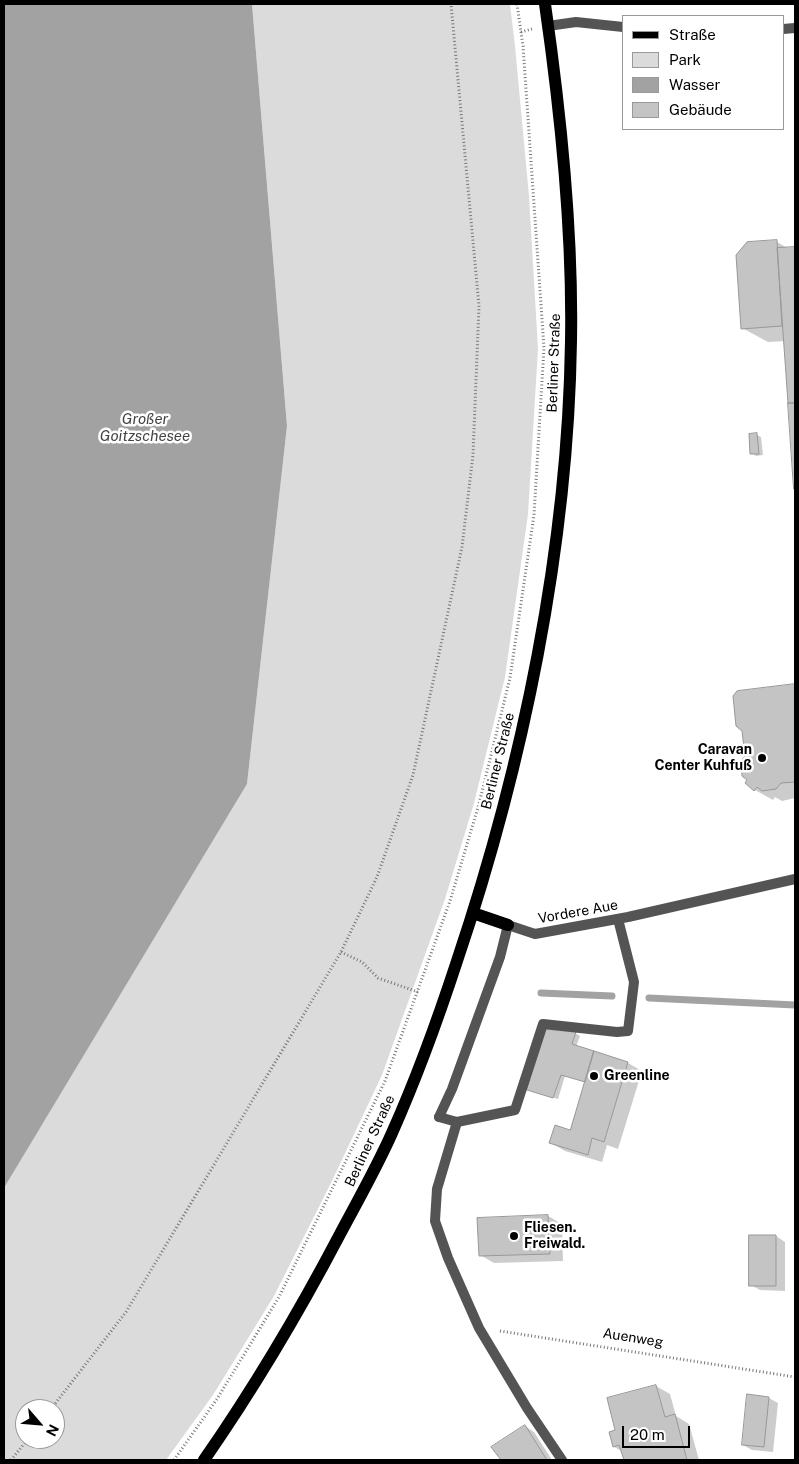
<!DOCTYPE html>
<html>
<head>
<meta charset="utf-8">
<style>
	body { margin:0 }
	#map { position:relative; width:799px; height:1464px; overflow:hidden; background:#fff; font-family:"Public Sans",sans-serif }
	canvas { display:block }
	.frame { position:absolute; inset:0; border:5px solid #000; pointer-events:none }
	.legend { position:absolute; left:622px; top:15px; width:162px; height:115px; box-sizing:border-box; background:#fff; border:1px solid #999; margin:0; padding:6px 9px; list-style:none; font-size:15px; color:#000 }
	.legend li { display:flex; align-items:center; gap:10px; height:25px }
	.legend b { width:25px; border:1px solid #999 }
	.north { position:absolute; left:15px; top:1399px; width:50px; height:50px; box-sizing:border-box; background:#fff; border:1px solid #999; border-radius:50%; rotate:117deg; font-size:14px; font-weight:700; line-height:20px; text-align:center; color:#000 }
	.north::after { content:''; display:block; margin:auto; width:18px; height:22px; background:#000; clip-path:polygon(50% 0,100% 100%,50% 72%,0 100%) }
	.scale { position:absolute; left:622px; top:1426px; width:68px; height:22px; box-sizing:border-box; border:2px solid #000; border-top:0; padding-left:6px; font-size:15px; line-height:18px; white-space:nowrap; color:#000; -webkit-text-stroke:4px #fff; paint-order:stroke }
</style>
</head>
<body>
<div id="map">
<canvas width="799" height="1464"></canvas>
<div class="frame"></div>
<ul class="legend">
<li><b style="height:6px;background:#000"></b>Straße</li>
<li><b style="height:14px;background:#dbdbdb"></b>Park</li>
<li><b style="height:14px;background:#a2a2a2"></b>Wasser</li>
<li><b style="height:14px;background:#c4c4c4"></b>Gebäude</li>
</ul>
<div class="north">N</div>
<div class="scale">20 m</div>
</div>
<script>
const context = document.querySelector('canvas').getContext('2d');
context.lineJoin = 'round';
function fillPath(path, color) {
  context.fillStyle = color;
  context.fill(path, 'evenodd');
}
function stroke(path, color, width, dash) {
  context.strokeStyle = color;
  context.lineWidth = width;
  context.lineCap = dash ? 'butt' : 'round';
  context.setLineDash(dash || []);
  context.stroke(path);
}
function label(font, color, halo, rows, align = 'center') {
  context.font = font + ' "Public Sans",sans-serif';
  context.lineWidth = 5;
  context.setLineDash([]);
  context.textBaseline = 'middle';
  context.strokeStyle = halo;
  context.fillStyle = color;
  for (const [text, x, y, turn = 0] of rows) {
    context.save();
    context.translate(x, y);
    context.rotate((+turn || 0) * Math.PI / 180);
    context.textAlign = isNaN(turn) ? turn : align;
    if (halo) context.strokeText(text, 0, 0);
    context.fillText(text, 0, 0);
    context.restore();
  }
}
const green = new Path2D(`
	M252 4H510L515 46 529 196 538 349 528 514 505 677 474 803 445 899 382 1075 331 1183 274 1296 213 1395 166 1460H4V1188L247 784 287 426ZM25 1409H55V1439H25Z`);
const water = new Path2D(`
	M4 4H252L287 426 247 784 4 1188Z`);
const shadow = new Path2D(`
	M777 242 789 249 795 248V484L785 341 768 342 742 328Z
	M757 435 761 437 763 455 756 456 752 453Z
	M795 685V798L782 801 775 797 773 800 755 790 749 779 738 692Z
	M575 1033 580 1036 576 1047 628 1063 642 1071 618 1149 607 1145 602 1162 565 1151 551 1143 571 1132 586 1082 565 1076 558 1099 533 1092Z
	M548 1216 562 1224 563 1261 494 1263 480 1255Z
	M776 1236 785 1242V1291L760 1290 751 1285Z
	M656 1386 670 1394 676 1416 689 1424 699 1460H625L622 1451 614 1447 611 1433 617 1431 609 1399Z
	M769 1398 778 1403 773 1452 752 1450 743 1445Z
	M525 1426 534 1432 552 1460H502L493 1447Z`);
const stream = new Path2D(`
	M541 993 612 996
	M649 998 795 1005`);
const building = new Path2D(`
	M777 240 782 326 741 329 736 255 747 242Z
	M795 247V403H788L777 248Z
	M788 403H795V489H794Z
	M757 433 759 454H750L749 434Z
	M795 684V782L781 783 776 789 762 791 757 787 754 791 745 783 747 780 742 776 741 761 745 756 742 731 736 726 733 696 737 691Z
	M548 1023 576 1032 572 1044 594 1051 585 1082 561 1075 553 1098 527 1090Z
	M594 1051 628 1062 604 1142 592 1138 588 1155 549 1143 555 1125 570 1130Z
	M548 1215 550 1254 479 1256 477 1218Z
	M749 1235H776V1286H749Z
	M656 1385 665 1417 675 1414 687 1460H624L619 1445 613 1447 609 1432 615 1430 607 1398Z
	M747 1394 769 1397 764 1447 742 1445Z
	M525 1425 547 1460H501L491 1447Z`);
const path = new Path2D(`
	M521 32 532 29
	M341 952 362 962 378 978 418 992
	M500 1331 795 1377
	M51 1409 126 1312 341 952 377 877 413 775 462 547 473 455 479 306 451 4
	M11 1460 28 1439
	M174 1460 217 1399 279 1297 385 1081 450 901 479 804 510 678 534 515 544 348 523 46 517 4`);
const service = new Path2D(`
	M508 925 535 934 628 917 795 879
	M439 1117 457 1122 515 1110 543 1024 617 1032 628 1031 634 982 618 919`);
const minor = new Path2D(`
	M548 26 576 22 623 27
	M783 29 795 28
	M439 1117 452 1089 500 957 508 925
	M457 1122 437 1189 435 1221 448 1258 479 1328 527 1408 562 1460`);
const primary = new Path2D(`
	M473 913 508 925
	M204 1460C254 1388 298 1314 339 1236 357 1202 376 1169 392 1133 417 1077 438 1019 457 961 523 765 568 548 571 341 573 229 561 115 545 4`);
const markers = [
	[762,758,5,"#000"],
	[594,1076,5,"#000"],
	[514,1236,5,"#000"]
];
const streetNames = [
	["Berliner Straße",554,363,-88],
	["Berliner Straße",498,761,-76],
	["Vordere Aue",578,912,-10],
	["Berliner Straße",370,1141,-65],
	["Auenweg",633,1338,9]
];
const poiNames = [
	["Caravan",752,750,"right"],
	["Center Kuhfuß",752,766,"right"],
	["Greenline",604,1076],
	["Fliesen.",524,1228],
	["Freiwald.",524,1244]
];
const waterNames = [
	["Großer",145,419],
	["Goitzschesee",145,436]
];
fillPath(green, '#dbdbdb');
fillPath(water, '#a2a2a2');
fillPath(shadow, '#0003');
stroke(stream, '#a2a2a2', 7);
fillPath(building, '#c4c4c4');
stroke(building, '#989898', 1);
stroke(path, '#767676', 3, [1, 2.5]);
stroke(service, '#545454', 10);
stroke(minor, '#545454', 10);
stroke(primary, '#000', 12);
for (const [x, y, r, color] of markers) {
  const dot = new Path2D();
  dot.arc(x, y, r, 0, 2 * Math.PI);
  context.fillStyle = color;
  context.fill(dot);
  stroke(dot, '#fff', 2);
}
label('14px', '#000', '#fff', streetNames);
label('bold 14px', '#000', '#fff', poiNames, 'left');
label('italic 15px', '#434343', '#fff', waterNames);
</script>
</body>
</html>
